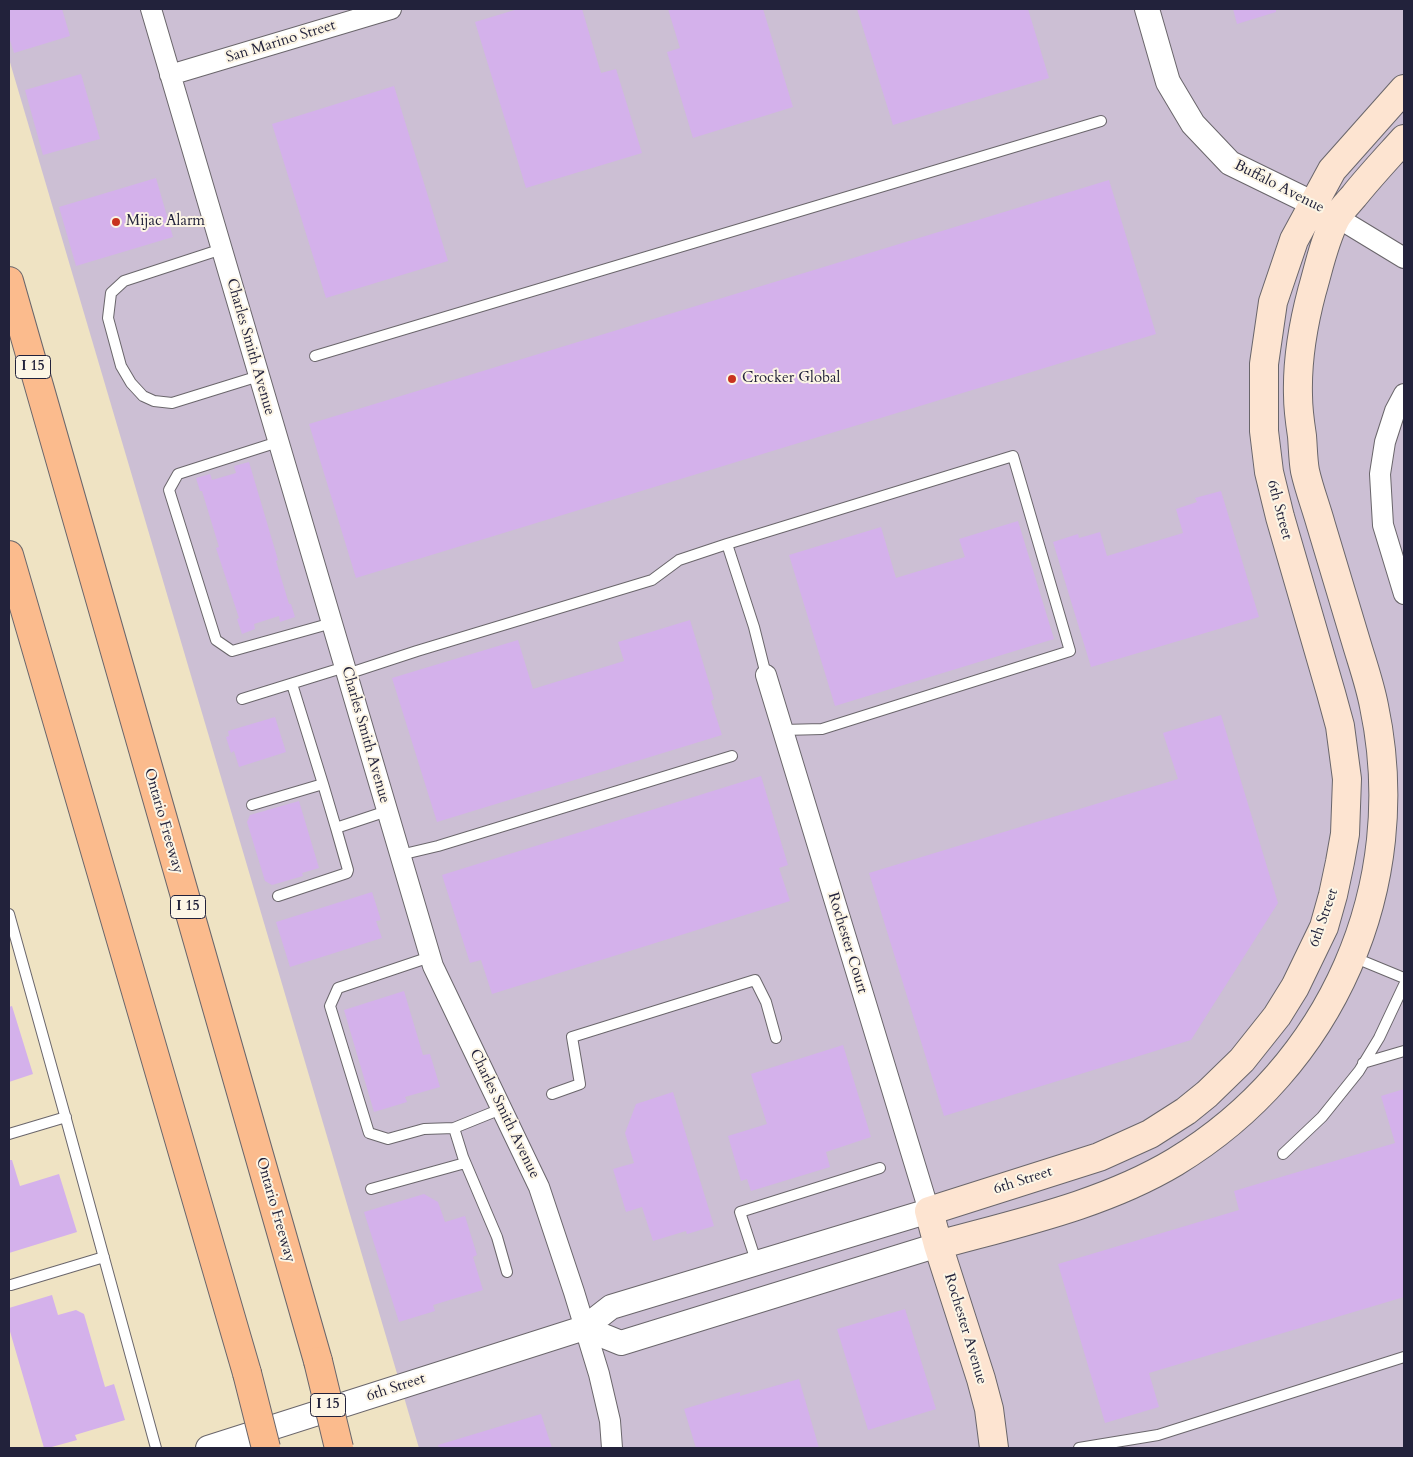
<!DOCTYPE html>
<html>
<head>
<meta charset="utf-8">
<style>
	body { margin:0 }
	#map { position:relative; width:1413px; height:1457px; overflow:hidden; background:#efe3c3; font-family:Cardo,serif }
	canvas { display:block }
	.frame { position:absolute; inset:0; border:10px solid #22223b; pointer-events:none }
</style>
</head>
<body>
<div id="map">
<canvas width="1413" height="1457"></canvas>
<div class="frame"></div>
</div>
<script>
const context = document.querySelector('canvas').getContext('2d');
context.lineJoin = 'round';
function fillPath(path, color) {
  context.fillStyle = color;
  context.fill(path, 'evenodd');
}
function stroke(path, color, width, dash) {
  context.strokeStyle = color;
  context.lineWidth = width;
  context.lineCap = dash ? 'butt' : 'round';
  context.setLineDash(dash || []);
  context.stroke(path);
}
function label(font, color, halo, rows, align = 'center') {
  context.font = font + ' Cardo,serif';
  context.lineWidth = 4;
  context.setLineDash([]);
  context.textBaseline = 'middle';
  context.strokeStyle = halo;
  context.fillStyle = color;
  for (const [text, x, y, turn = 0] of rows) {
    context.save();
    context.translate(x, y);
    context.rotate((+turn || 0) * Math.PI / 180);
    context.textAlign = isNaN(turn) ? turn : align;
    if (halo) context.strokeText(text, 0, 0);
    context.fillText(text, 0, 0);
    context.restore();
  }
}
const industrial = new Path2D(`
	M9 9H1404V1448H419L9 59Z`);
const building = new Path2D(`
	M9 9H62L70 36 14 53 9 37Z
	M518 9H582L601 73 616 69 642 153 526 188 475 22Z
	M668 9H763L793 107 693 138 667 52 680 48Z
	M857 9H1028L1049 78 893 125Z
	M1233 9H1276V12L1237 24Z
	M81 74 100 139 43 155 25 90Z
	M394 86 448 261 326 298 272 124Z
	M156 178 173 237 76 266 59 207Z
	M1109 180 1156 334 356 578 309 424Z
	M249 462 278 560 276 561 289 604H291L295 617 280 622 279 616 254 624 255 629 242 634 237 619 239 618 216 548 219 547 202 491H200L196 478 210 474 212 480 236 473 234 466Z
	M1221 491 1259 617 1091 667 1053 542 1078 534 1079 538 1100 532 1107 556 1183 533 1176 509 1197 502 1195 498Z
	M1018 521 1054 639 835 706 789 555 881 527 896 578 965 557 959 539Z
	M690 620 714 699 711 701 722 735 437 822 392 678 518 640 533 689 624 661 618 642Z
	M1221 715 1278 903 1191 1040 944 1116 869 873 1178 779 1163 733Z
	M275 717 286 752 239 767 234 751 231 753 226 737 229 736 228 731Z
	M761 776 788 865 779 868 790 901 492 994 481 960 470 963 442 875Z
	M299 801 319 868 302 873 303 876 272 885 265 881 247 822 250 815Z
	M372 892 381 920 376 921 382 938 290 967 276 922Z
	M404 991 423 1055 430 1054 440 1087 405 1097 407 1102 374 1112 344 1010Z
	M12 1006 33 1074 9 1082V1007Z
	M843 1045 871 1137 826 1152 830 1167 751 1191 747 1179 741 1181 728 1136 767 1124 751 1074Z
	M1404 1089V1297L1149 1373 1159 1407 1105 1423 1058 1264 1239 1210 1234 1191 1395 1143 1381 1096Z
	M673 1092 714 1226 687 1234 686 1231 653 1241 642 1207 626 1212 613 1169 634 1163 625 1133 636 1104Z
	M9 1160H12L20 1186 59 1174 77 1232 9 1253Z
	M424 1194 438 1202 445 1222 465 1216 477 1255 473 1257 483 1290 433 1305 435 1311 399 1322 364 1212Z
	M52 1295 58 1315 76 1310 84 1314 105 1387 114 1384 125 1420 75 1435 77 1440 48 1448H44L9 1328V1308Z
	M905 1309 936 1409 868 1430 837 1329Z
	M799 1379 819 1448H696L684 1409 740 1392V1396Z
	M541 1414 552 1448H439L438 1445Z`);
const service = new Path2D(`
	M222 249 124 281 111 293 108 318 121 366 131 383 143 396 154 401 172 403 259 376
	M315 356 1101 121
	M278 442 178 474 169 490 216 640 232 651 332 623
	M727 544 1013 456 1070 651 822 729 783 730
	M347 674 417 651 652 580 679 560 727 544 754 627 766 675
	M292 684 323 784
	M242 699 345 667
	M252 805 323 784 336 828 387 811
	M400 855 438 846 732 756
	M278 896 347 873 348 870 336 828
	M9 914 66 1119 156 1448
	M430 957 338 988 330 1006 369 1133 388 1139 424 1129 454 1128 501 1109
	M1353 957 1404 978
	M1363 1063 1404 1051
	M552 1094 580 1084 572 1037 755 980 766 1002 776 1038
	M454 1128 463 1157 497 1237 507 1272
	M9 1134 66 1117
	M1283 1154 1322 1117 1359 1071 1379 1038 1404 985
	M371 1189 465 1163
	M757 1264 740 1212 880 1168
	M11 1285 104 1257
	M1079 1448 1158 1435 1404 1357`);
const minor = new Path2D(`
	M151 9 433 966 539 1187 574 1292 599 1374 610 1421 612 1448
	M170 75 391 9
	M1325 210 1404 258
	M1404 394 1395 411 1385 442 1380 474 1383 525 1404 594
	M766 675 929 1211`);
const tertiary = new Path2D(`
	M1147 9 1168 82 1193 124 1230 163 1314 204
	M584 1328 621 1343 938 1245
	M208 1448 584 1328 611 1307 929 1211`);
const secondary = new Path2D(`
	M938 1245C1018 1223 1103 1205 1175 1162 1332 1067 1412 886 1374 706 1370 685 1363 665 1357 645 1345 605 1333 565 1321 525 1316 507 1309 489 1305 471 1303 460 1303 448 1302 436 1300 423 1298 408 1298 395 1297 359 1303 325 1312 291 1319 267 1324 241 1336 218 1341 210 1348 203 1354 196 1370 176 1387 158 1404 139
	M994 1448 989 1409 981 1379 938 1245 929 1211 1099 1157 1150 1134 1186 1111 1207 1094 1242 1060 1277 1016 1295 987 1324 927 1333 895 1340 862 1345 834 1347 779 1340 726 1331 693 1280 517 1269 472 1264 431V364L1273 302 1294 240 1332 170 1404 89`);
const motorway = new Path2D(`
	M9 281 318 1361
	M9 555 247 1373`);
const motorwayBridge = new Path2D(`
	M318 1361 339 1448
	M247 1373 266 1448`);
const markers = [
	[116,222,5,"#c8321e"],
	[732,379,5,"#c8321e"]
];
const shields = [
	[33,367,35],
	[188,907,35],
	[328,1405,35]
];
const shieldNames = [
	["I 15",33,367],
	["I 15",188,907],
	["I 15",328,1405]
];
const streetNames = [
	["San Marino Street",281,42,-17],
	["Buffalo Avenue",1279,187,27],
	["Charles Smith Avenue",250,347,74],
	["6th Street",1279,510,75],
	["Charles Smith Avenue",365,735,74],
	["Ontario Freeway",163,821,74],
	["6th Street",1324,918,-71],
	["Rochester Court",847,943,73],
	["Charles Smith Avenue",504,1114,64],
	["6th Street",1023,1181,-18],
	["Ontario Freeway",275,1210,74],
	["Rochester Avenue",965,1329,73],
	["6th Street",396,1388,-18]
];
const poiNames = [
	["Mijac Alarm",126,222],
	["Crocker Global",742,379]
];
fillPath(industrial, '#ccbfd4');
fillPath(building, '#d4b1eb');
stroke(service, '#6a666b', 12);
stroke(minor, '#6a666b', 22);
stroke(tertiary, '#6a666b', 26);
stroke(secondary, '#6a666b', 30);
stroke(motorway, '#6a666b', 30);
stroke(service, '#fff', 10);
stroke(minor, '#fff', 20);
stroke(tertiary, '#fff', 24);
stroke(secondary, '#fde4d1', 28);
stroke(motorway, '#fbbb8d', 28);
stroke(motorwayBridge, '#6a666b', 30, []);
stroke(motorwayBridge, '#fbbb8d', 28);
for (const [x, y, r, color] of markers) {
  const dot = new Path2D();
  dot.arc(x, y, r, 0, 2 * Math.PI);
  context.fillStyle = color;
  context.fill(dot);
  stroke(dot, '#fcf5e5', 2);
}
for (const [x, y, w] of shields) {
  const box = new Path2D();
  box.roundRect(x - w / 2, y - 11.5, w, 23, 4);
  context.fillStyle = '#fcf5e5';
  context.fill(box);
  stroke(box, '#22223b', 1);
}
label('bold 14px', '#22223b', null, shieldNames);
label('15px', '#22223b', '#fcf5e5', streetNames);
label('15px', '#22223b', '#fcf5e5', poiNames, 'left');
</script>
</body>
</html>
